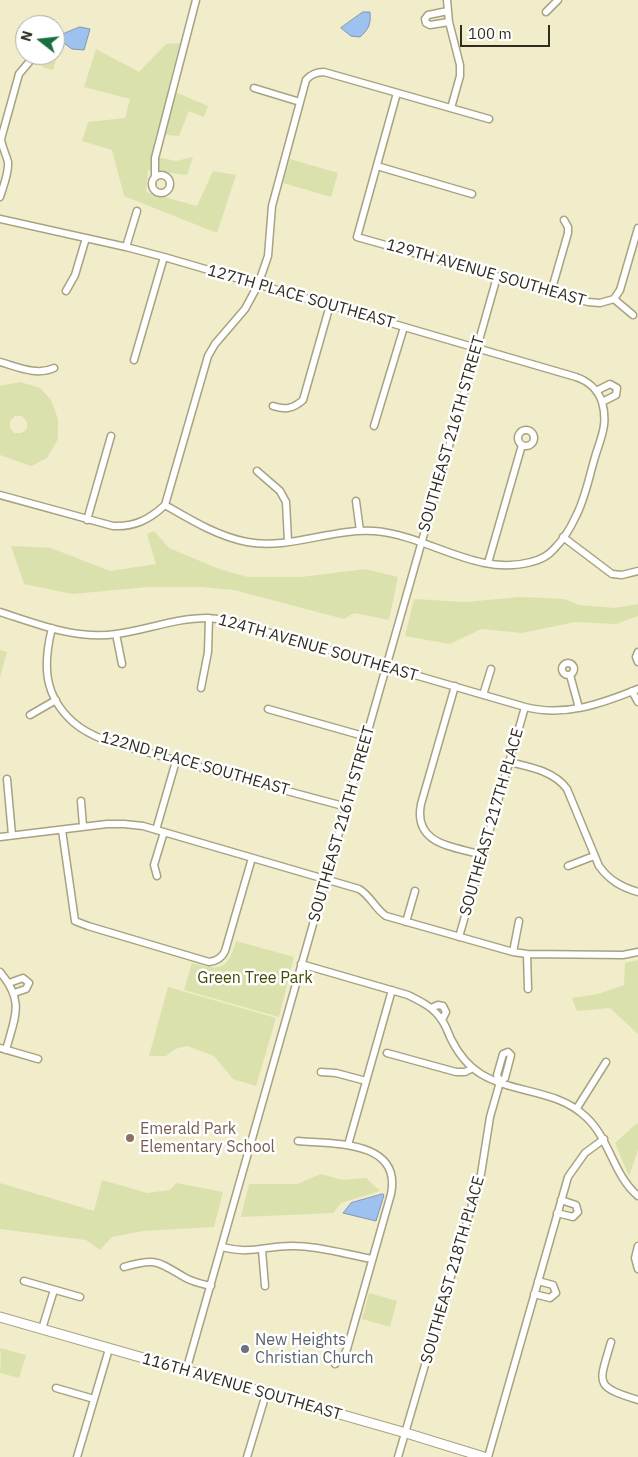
<!DOCTYPE html>
<html>
<head>
<meta charset="utf-8">
<style>
	body { margin:0 }
	#map { position:relative; width:638px; height:1457px; overflow:hidden; background:#f1ecc9; font-family:"IBM Plex Sans",sans-serif }
	canvas { display:block }
	.north { position:absolute; left:15px; top:15px; width:50px; height:50px; box-sizing:border-box; background:#fff; border:1px solid #acaba5; border-radius:50%; rotate:286deg; font-size:14px; font-weight:700; line-height:20px; text-align:center; color:#2f2d1f }
	.north::after { content:''; display:block; margin:auto; width:18px; height:22px; background:#1a6f41; clip-path:polygon(50% 0,100% 100%,50% 72%,0 100%) }
	.scale { position:absolute; left:460px; top:25px; width:90px; height:22px; box-sizing:border-box; border:2px solid #2f2d1f; border-top:0; padding-left:6px; font-size:15px; line-height:18px; white-space:nowrap; color:#2f2d1f; -webkit-text-stroke:4px #fff; paint-order:stroke }
</style>
</head>
<body>
<div id="map">
<canvas width="638" height="1457"></canvas>
<div class="north">N</div>
<div class="scale">100 m</div>
</div>
<script>
const context = document.querySelector('canvas').getContext('2d');
context.lineJoin = 'round';
function fillPath(path, color) {
  context.fillStyle = color;
  context.fill(path, 'evenodd');
}
function stroke(path, color, width, dash) {
  context.strokeStyle = color;
  context.lineWidth = width;
  context.lineCap = dash ? 'butt' : 'round';
  context.setLineDash(dash || []);
  context.stroke(path);
}
function label(font, color, halo, rows, align = 'center') {
  context.font = font + ' "IBM Plex Sans",sans-serif';
  context.lineWidth = 5;
  context.setLineDash([]);
  context.textBaseline = 'middle';
  context.strokeStyle = halo;
  context.fillStyle = color;
  for (const [text, x, y, turn = 0] of rows) {
    context.save();
    context.translate(x, y);
    context.rotate((+turn || 0) * Math.PI / 180);
    context.textAlign = isNaN(turn) ? turn : align;
    if (halo) context.strokeText(text, 0, 0);
    context.fillText(text, 0, 0);
    context.restore();
  }
}
const green = new Path2D(`
	M55 40 60 47 53 70 42 67 44 62 43 55H55Z
	M180 43 168 89 208 106 204 117 189 111 179 136 156 134 152 156 176 161 193 157 187 175 148 170 146 192 197 206 213 171 236 175 217 233 124 196 112 150 82 141 88 122 125 118 130 99 84 87 96 49 139 72 166 44Z
	M290 159 338 173 331 197 283 183Z
	M20 382 40 388 51 400 58 419V439L47 458 31 466 0 455V386ZM15 416H22L27 422V429L21 433H14L10 428V421Z
	M154 531 169 548 219 569 248 577H301L366 569 398 577 389 620 354 613 344 619 234 590 201 587H148L72 594 24 584 11 546 51 548 110 571 156 564 147 534Z
	M520 597 564 599 579 605 615 608 638 604V616L616 624 575 622 522 633 481 629 450 644 405 636 414 599 465 602Z
	M0 650 7 652 0 677Z
	M236 941 294 957 279 1017 184 990 192 963C220 970 227 972 236 941Z
	M638 960V1034L610 1008 577 1011 572 998 598 994 624 985 625 963Z
	M168 987 276 1018 256 1086 233 1079 214 1056 187 1046 175 1049 166 1056H149Z
	M637 1123 638 1124V1150L629 1176 615 1143Z
	M321 1174 342 1180 366 1178 380 1191 341 1203 333 1213 241 1217 249 1184H297Z
	M102 1180 147 1193 170 1190 176 1183 223 1192 214 1227 143 1231 112 1237 100 1250 86 1240 0 1229V1183L94 1211Z
	M369 1293 397 1301 390 1327 362 1319Z
	M0 1348 26 1355 19 1378 0 1373 1 1359Z`);
const water = new Path2D(`
	M363 12H370C371 24 369 29 360 37L351 36 341 28Z
	M80 27 90 29 84 50 72 49 61 41V35Z
	M383 1194 384 1195 376 1221 343 1213 351 1203Z`);
const street = new Path2D(`
	M447 0 449 22 460 65V76L451 108
	M448 11 428 15 425 19 426 23 430 25 449 22
	M546 12 558 0
	M254 88 300 102
	M397 93 357 237 588 302 600 303 614 299
	M377 166 472 194
	M152 184a9 9 0 1 1 18 0a9 9 0 1 1-18 0Z
	M155 177V158L196 0
	M0 197C3 187 9 173 8 162 6 154 2 147 1 139L19 74 30 61
	M0 219 126 247 164 257 576 377C588 381 598 390 602 402 604 409 605 417 604 425 603 435 598 447 595 457 589 477 585 500 575 518 570 529 562 541 554 549 548 556 540 560 531 562 476 577 428 535 374 531 333 528 288 550 247 542 217 536 191 520 165 505 149 520 134 527 113 526L0 495
	M126 247 137 211
	M66 291 75 275 86 238
	M551 292 568 233V227L564 220
	M614 299 620 290 638 228
	M614 299 633 315
	M134 360 164 257
	M0 362C18 367 37 376 54 368
	M596 391 610 384 617 388 616 395 602 402
	M273 406C285 410 293 409 303 400L330 305
	M374 426 404 327
	M518 438a8 8 0 1 1 16 0a8 8 0 1 1-16 0Z
	M257 471 280 491 286 502 288 541
	M356 501 360 531
	M165 505 208 356 215 344 245 309 258 285 268 256 272 206 306 80C311 74 316 72 324 72L489 119
	M87 520 111 436
	M563 537 612 574 622 575 638 571
	M488 563 522 445
	M0 612C37 624 77 640 116 634 147 630 175 618 207 618 214 618 222 620 229 621L525 707C565 717 601 704 638 689
	M52 628C43 664 43 695 73 722 96 742 129 747 157 755 220 773 283 790 347 807
	M116 634 122 664
	M638 652 636 657 638 662
	M562 669a6 6 0 1 1 12 0a6 6 0 1 1-12 0Z
	M570 675 579 708
	M455 686 421 804C413 845 453 846 482 855
	M201 688 208 652 209 618
	M632 691 638 702
	M483 695 491 669
	M268 709 367 737
	M30 715 56 700
	M509 762C530 767 554 771 567 789L599 866C609 880 621 887 638 892
	M7 779 12 835
	M81 801 83 826
	M62 830 75 921 88 926 209 962C217 961 222 958 225 951L252 858
	M156 830 176 761
	M0 837 107 824H124L143 826 359 889C371 896 375 909 386 916L513 952 527 954 623 955 638 952
	M568 866 594 856
	M157 876 154 865 164 832
	M406 922 415 891
	M459 937 525 707
	M513 952 519 921
	M527 954 528 989
	M301 964 408 995C420 1001 433 1007 441 1019 446 1025 448 1033 451 1039 458 1053 468 1066 481 1074 514 1094 557 1089 586 1117 610 1139 613 1175 638 1196
	M0 972C25 1002 15 1016 6 1050
	M9 983 23 978 29 983 26 989 14 993
	M431 1008 438 1005 443 1006 446 1012 442 1020
	M0 1048 38 1059
	M387 1053 456 1072H465L473 1068
	M321 1072 336 1073 366 1081
	M577 1108 606 1062
	M298 1141C333 1144 402 1140 391 1194L347 1349 343 1357 335 1364
	M348 1145 392 990
	M557 1213 573 1217 578 1212 576 1205 561 1200
	M638 1246 635 1258 638 1269
	M222 1247C254 1255 266 1245 295 1246 319 1246 349 1255 372 1259
	M262 1250 265 1286
	M124 1267C156 1258 157 1261 184 1277 192 1282 202 1284 211 1286
	M24 1281 80 1297
	M534 1294 550 1298 556 1293 553 1285 538 1281
	M42 1329 54 1290
	M611 1342C599 1384 593 1386 638 1400
	M186 1371C293 1007 390 641 497 277
	M56 1388 94 1399
	M77 1457 109 1349
	M247 1457 266 1394
	M398 1457 481 1174 490 1117 500 1082 505 1078 511 1055 508 1052 503 1054 497 1075 500 1082
	M488 1457 568 1177 585 1153 604 1139`);
const secondary = new Path2D(`
	M0 1317 406 1433 484 1457`);
const markers = [
	[130,1138,5,"#8d6e63"],
	[245,1349,5,"#6b7280"]
];
const streetNames = [
	["129TH AVENUE SOUTHEAST",486,273,16],
	["127TH PLACE SOUTHEAST",301,297,16],
	["SOUTHEAST 216TH STREET",452,434,-74],
	["124TH AVENUE SOUTHEAST",318,648,16],
	["122ND PLACE SOUTHEAST",195,764,16],
	["SOUTHEAST 217TH PLACE",492,822,-74],
	["SOUTHEAST 216TH STREET",342,824,-74],
	["SOUTHEAST 218TH PLACE",453,1270,-74],
	["116TH AVENUE SOUTHEAST",242,1387,16]
];
const parkNames = [
	["Green Tree Park",255,978]
];
const educationNames = [
	["Emerald Park",140,1129],
	["Elementary School",140,1147]
];
const worshipNames = [
	["New Heights",255,1340],
	["Christian Church",255,1358]
];
fillPath(green, '#dbe1ac');
fillPath(water, '#9ec2f0');
stroke(water, '#7d95b1', 1);
stroke(street, '#a7a281', 9);
stroke(secondary, '#a7a281', 11);
stroke(street, '#fff', 6);
stroke(secondary, '#fff', 9);
for (const [x, y, r, color] of markers) {
  const dot = new Path2D();
  dot.arc(x, y, r, 0, 2 * Math.PI);
  context.fillStyle = color;
  context.fill(dot);
  stroke(dot, '#fff', 2);
}
label('16px', '#2f2d1f', '#fff', streetNames);
label('16px', '#454903', '#fff', parkNames);
label('16px', '#785e54', '#fff', educationNames, 'left');
label('16px', '#5b616d', '#fff', worshipNames, 'left');
</script>
</body>
</html>
